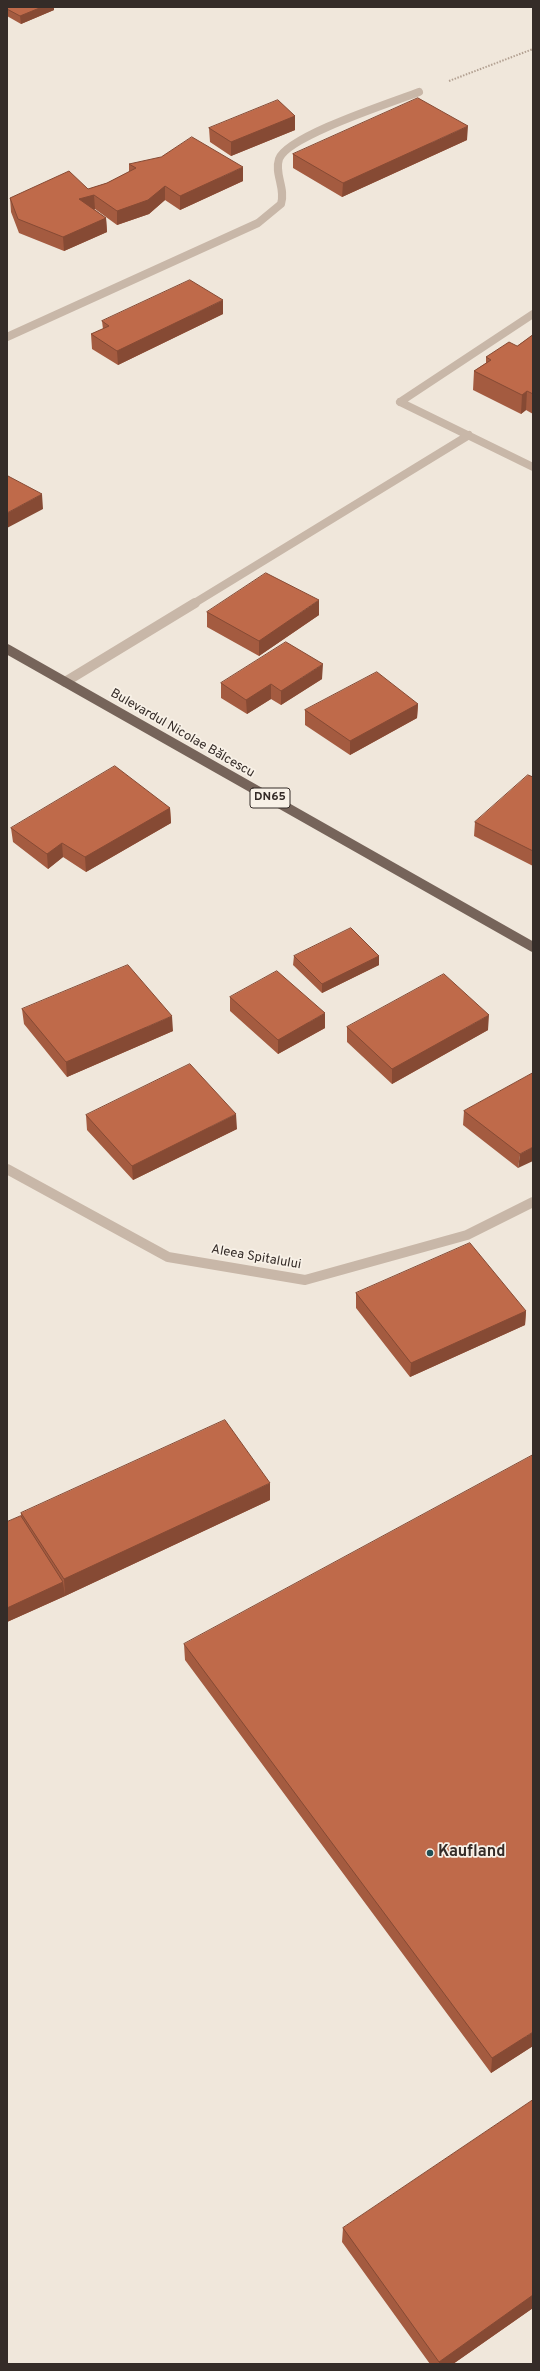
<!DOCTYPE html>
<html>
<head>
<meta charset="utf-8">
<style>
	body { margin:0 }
	#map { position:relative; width:540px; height:2371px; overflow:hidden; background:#f0e7db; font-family:Overpass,sans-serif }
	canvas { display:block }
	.frame { position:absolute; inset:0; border:8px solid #352c28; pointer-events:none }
</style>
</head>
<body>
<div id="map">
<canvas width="540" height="2371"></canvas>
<div class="frame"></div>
</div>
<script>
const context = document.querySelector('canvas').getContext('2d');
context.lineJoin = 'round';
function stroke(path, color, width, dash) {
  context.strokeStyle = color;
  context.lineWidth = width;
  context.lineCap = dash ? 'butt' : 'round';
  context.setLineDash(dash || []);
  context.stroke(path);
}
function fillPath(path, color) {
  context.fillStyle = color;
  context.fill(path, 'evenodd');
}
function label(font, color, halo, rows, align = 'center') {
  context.font = font + ' Overpass,sans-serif';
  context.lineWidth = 3.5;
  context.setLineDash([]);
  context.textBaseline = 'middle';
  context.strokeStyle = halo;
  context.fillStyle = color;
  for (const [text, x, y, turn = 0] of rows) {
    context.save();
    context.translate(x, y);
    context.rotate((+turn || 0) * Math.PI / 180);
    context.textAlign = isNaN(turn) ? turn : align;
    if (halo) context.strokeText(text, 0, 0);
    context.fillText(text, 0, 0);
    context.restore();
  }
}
const path = new Path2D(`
	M449 81 533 49`);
const laneFar1 = new Path2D(`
	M7 337 258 223 281 204C286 188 274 174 279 159 287 136 393 102 419 92
	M400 402 533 314
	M400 402 533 467
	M193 604 469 435`);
const lane = new Path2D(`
	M65 682 195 603`);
const street = new Path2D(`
	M7 1169 168 1257 305 1280 467 1235 533 1202`);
const primary = new Path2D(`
	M7 649 533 947`);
const wall = new Path2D(`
	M7 7H54V10L21 24 7 16Z
	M295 116V130L231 156 210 142 209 128Z
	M467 140 342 197 293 168V154Z
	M129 164 243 181 180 210 165 200 149 214 117 225 95 209H94L106 218 107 232 64 251 19 233 11 212 10 198 88 189 107 183 129 172Z
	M223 314 118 365 92 349 91 334 103 329 102 321Z
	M533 335V414L526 410 521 414 473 390 474 371 486 363V357L517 346Z
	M207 612 319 615 259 656 207 627Z
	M322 679 281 705 271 699 247 714 221 698V683Z
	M418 704 417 718 350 755 305 725V710Z
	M533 777V866L474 836 475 822Z
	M170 808 171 823 86 872 63 857 48 869 13 842 11 828Z
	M294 956H379V965L322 993 293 965Z
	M230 997 325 1028 278 1054 230 1011Z
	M22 1009 173 1031 67 1077 24 1024Z
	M347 1027 488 1030 392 1084 347 1042Z
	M533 1073 518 1168 463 1125 464 1111Z
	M86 1115 237 1129 133 1180 87 1130Z
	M356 1293 526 1311 525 1325 410 1377 356 1308Z
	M270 1500 65 1596 64 1595 65 1596 7 1622V1522L21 1516V1513Z
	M184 1644 533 2046 491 2073 185 1660Z
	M533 2100V2308L453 2364H430L342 2242 343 2228Z`);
const shadedWall = new Path2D(`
	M42 7H54V10L21 24 20 16Z
	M295 116V130L231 156V142Z
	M468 126 467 140 342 197 343 183Z
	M243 167V181L180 210V196Z
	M165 186V200L149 214 117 225V211Z
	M94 195 95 209 80 213 79 199Z
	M106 218 107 232 64 251 63 237Z
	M223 300V314L118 365 117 351Z
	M527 391 526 410 521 414 522 395Z
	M42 494 43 509 7 528V513Z
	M319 600V615L259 656V641Z
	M323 664 322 679 281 705V691Z
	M271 684V699L247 714 246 700Z
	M418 704 417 718 350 755V741Z
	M170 808 171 823 86 872 85 857Z
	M62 843 63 857 48 869 47 854Z
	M379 956V965L322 993V984Z
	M325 1013V1028L278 1054V1040Z
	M489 1015 488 1030 392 1084V1069Z
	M172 1016 173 1031 67 1077 66 1062Z
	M236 1114 237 1129 133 1180 132 1166Z
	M533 1147V1161L518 1168 520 1154Z
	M526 1311 525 1325 410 1377 411 1363Z
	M270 1483V1500L65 1596 64 1579Z
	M63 1582 65 1596 7 1622V1608Z
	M533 2032V2046L491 2073 492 2058Z
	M533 2295V2308L453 2364H439V2362Z`);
const building = new Path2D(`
	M7 7H42L20 16 7 9Z
	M418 98 468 126 343 183 293 154Z
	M278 100 295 116 231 142 209 128Z
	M192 137 243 167 180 196 165 186 148 200 117 211 94 195 79 199 106 218 63 237 18 219 10 198 69 171 88 189 107 183 136 168 129 164 161 157Z
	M190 280 223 300 117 351 91 334 109 326 102 321Z
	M533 335V394L527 391 522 395 474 371 491 360 486 357 509 342 517 346Z
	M8 476 42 494 7 513V477Z
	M266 573 319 600 259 641 207 612Z
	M286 642 323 664 281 691 271 684 246 700 221 683Z
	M377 672 418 704 350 741 305 710Z
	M115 766 170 808 85 857 62 843 47 854 11 828Z
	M528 775 533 777V851L475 822Z
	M351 928 379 956 322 984 294 956Z
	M128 965 172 1016 66 1062 22 1009Z
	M277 971 325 1013 278 1040 230 997Z
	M444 974 489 1015 392 1069 347 1027Z
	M190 1064 236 1114 132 1166 86 1115Z
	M533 1073V1147L520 1154 464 1111Z
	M470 1243 526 1311 411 1363 356 1293Z
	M225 1420 270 1483 64 1579 21 1513Z
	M533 1455V2032L492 2058 184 1644Z
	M21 1516 63 1582 7 1608V1522Z
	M533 2100V2295L439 2362 343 2228Z`);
const markers = [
	[430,1853,4,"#204f54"]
];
const shields = [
	[270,798,40]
];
const shieldNames = [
	["DN65",270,798]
];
const streetNames = [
	["Bulevardul Nicolae Bălcescu",182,734,30],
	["Aleea Spitalului",256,1258,10]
];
const nearPoinames = [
	["Kaufland",438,1853]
];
stroke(path, '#b3a192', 2, [1.5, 1.5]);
stroke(laneFar1, '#c8b7a8', 8);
stroke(lane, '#c8b7a8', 10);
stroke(street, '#c8b7a8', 10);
stroke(primary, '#76645a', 10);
fillPath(wall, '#a45b40');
fillPath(shadedWall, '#864a34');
fillPath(building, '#bf6a4a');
stroke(building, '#864a34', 1);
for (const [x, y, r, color] of markers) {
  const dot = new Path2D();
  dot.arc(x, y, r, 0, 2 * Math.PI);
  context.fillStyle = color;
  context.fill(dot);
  stroke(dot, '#f8f1e7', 1.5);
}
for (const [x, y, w] of shields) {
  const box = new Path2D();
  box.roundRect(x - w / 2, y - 10, w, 20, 3);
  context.fillStyle = '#f8f1e7';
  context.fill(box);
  stroke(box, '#352c28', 1);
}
label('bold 12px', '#352c28', null, shieldNames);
label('13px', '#352c28', '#f8f1e7', streetNames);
label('bold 16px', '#352c28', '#f8f1e7', nearPoinames, 'left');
</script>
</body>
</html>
